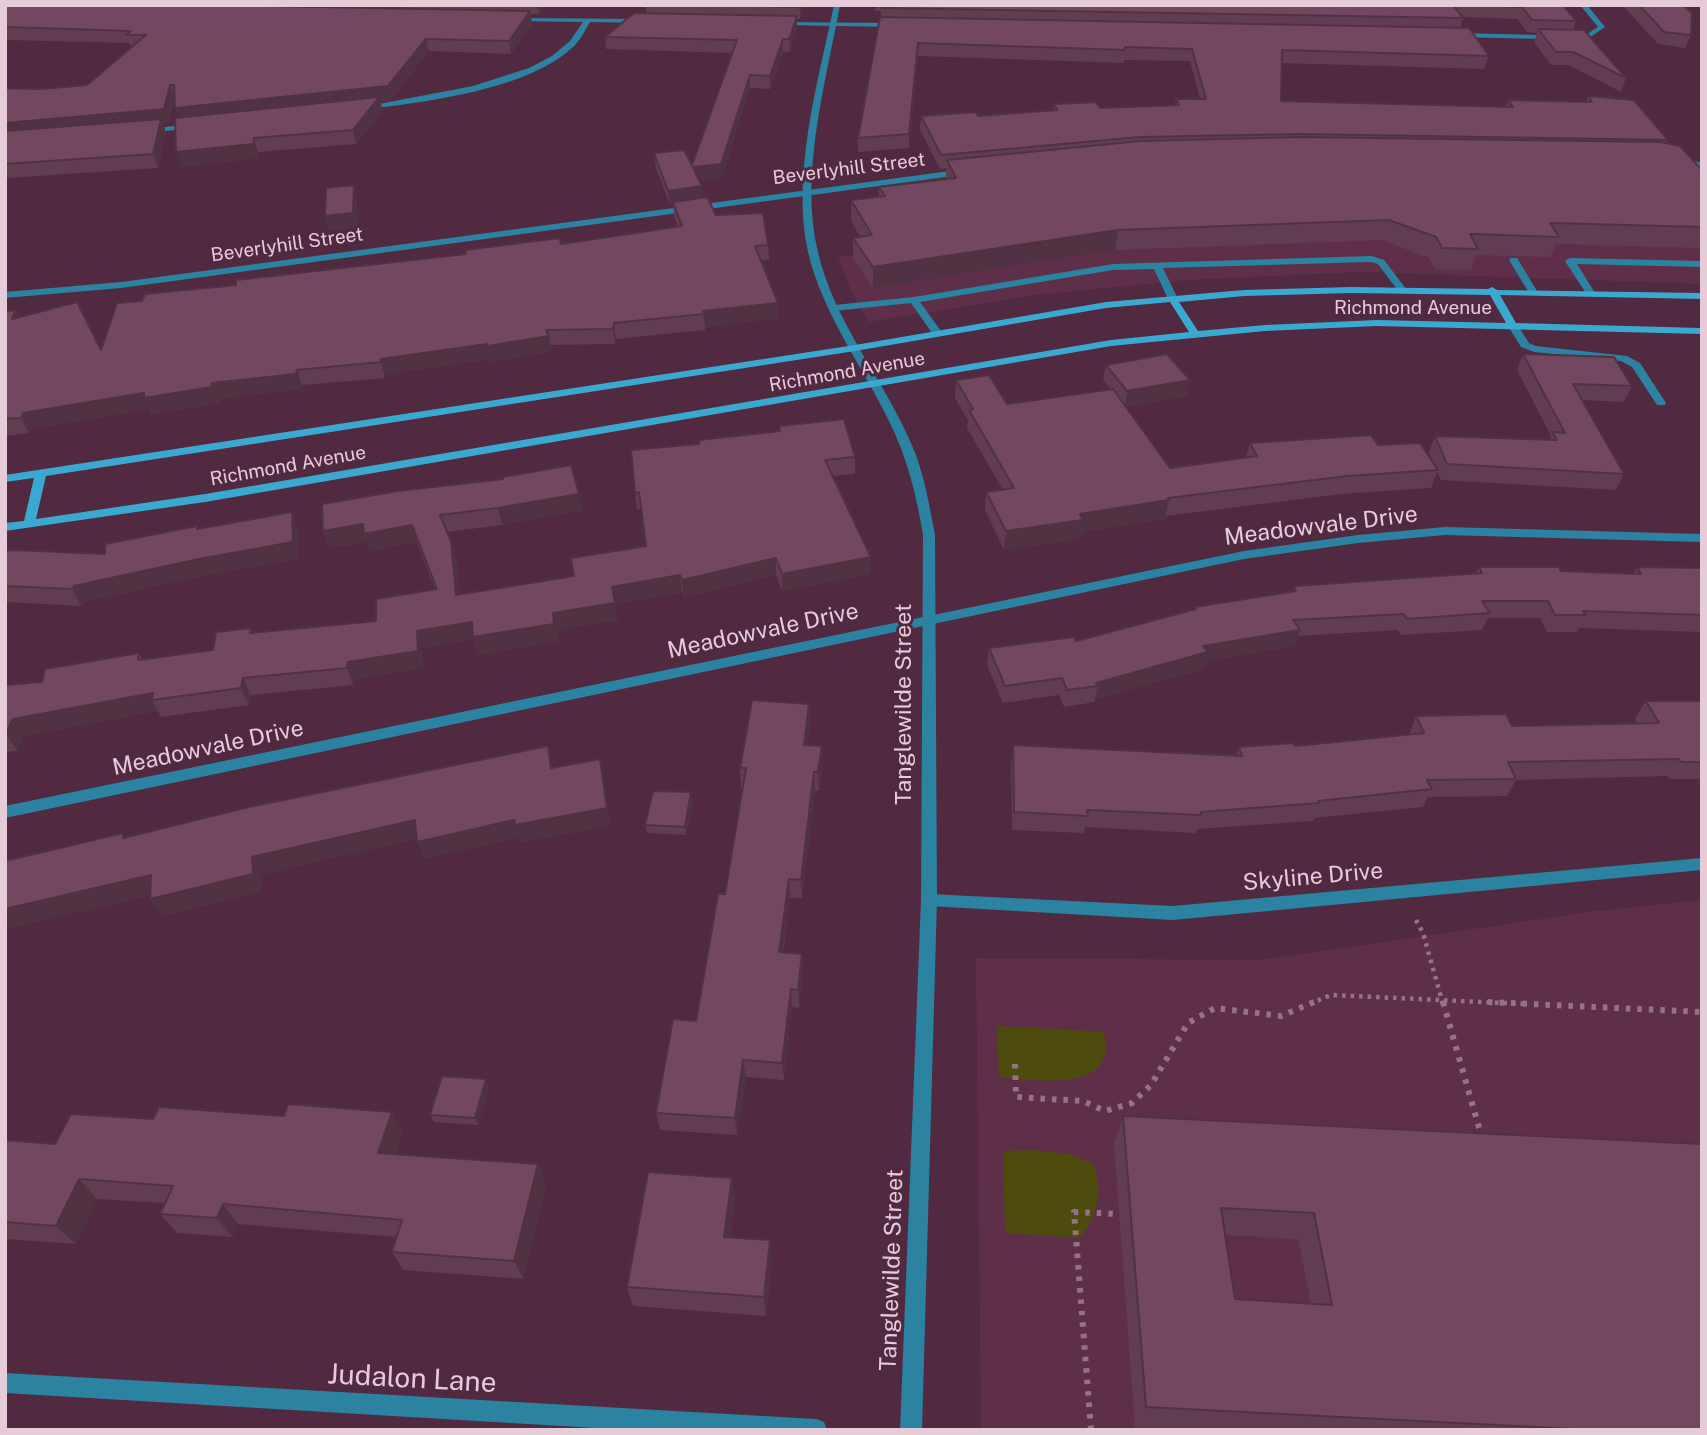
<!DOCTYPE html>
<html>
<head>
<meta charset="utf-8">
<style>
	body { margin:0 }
	#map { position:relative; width:1707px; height:1435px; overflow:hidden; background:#512940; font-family:"Public Sans",sans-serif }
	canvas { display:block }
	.frame { position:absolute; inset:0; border:7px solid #e6ccd9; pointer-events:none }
</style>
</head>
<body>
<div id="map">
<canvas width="1707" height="1435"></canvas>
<div class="frame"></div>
</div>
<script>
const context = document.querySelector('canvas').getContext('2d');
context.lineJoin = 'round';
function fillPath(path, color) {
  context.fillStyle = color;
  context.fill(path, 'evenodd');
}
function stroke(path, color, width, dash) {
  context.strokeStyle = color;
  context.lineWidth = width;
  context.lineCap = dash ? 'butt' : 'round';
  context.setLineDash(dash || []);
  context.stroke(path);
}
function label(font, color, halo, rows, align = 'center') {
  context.font = font + ' "Public Sans",sans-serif';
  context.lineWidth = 6;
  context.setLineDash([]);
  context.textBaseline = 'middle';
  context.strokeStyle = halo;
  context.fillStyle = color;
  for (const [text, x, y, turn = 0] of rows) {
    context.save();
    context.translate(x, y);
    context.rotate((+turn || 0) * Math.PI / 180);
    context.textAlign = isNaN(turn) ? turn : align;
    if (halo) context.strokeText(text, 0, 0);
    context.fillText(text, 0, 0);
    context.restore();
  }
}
const built = new Path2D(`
	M1075 224 1702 226V284L1361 272 1188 280 1035 295 868 322 851 291 838 257Z
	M1702 900V1430H981L976 958 1261 960 1596 911Z`);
const green = new Path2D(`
	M997 1026 1104 1032C1105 1039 1107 1048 1105 1054 1095 1092 1027 1079 999 1077Z
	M1031 1150 1069 1154 1093 1164C1104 1191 1097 1215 1080 1238L1005 1233 1003 1151Z`);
const pathFar1 = new Path2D(`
	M1416 920 1423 933 1443 1004
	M1310 1004 1331 995 1526 1004`);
const path = new Path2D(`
	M1443 1002 1482 1138
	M1488 1002 1702 1012
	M1015 1064 1016 1097 1083 1101 1105 1111 1132 1103 1151 1085 1188 1023 1215 1008 1281 1016 1314 1002
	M1091 1430 1074 1212 1116 1214`);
const service = new Path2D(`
	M1372 256 1384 260 1407 290 1405 292H1399L1378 264 1371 262 1163 268 1178 299 1173 302 1168 299 1154 269 1113 270 920 302 943 334 938 337 934 336 911 303 834 311 829 308 834 305 914 297 1113 264Z
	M1511 258H1517L1537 291 1535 293H1529L1509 260Z
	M1570 258 1702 261V267L1577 264 1595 293 1590 296 1587 295 1565 261Z
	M1513 323 1517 324 1529 343 1536 346 1627 356 1640 363 1666 403 1665 405H1657L1632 367 1621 361 1534 352 1521 347 1508 326Z`);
const minor = new Path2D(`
	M1580 5H1587L1605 27 1586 40 1455 37 1451 35 1455 33 1584 36 1598 27Z
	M512 18 641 19 644 21 641 23 590 22C585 30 581 39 575 45 531 90 423 102 362 110L358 108 473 86 529 68 552 56 570 41 583 22 514 21Z
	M778 22 896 23 899 25 896 27 780 25Z
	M192 124H195V128L146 133 142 131 146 129Z
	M1678 157 1702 163V168L1675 162V158Z
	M965 169 969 172 968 174 121 288 5 298V292L121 282Z
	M1445 527 1702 534V542L1445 535 1358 543 1244 559 5 818V806L1244 551 1358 535Z
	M1702 858V870L1173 920 929 906 923 905 921 900 923 895 929 894 1173 906Z
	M5 1373 816 1419 824 1422 827 1430H629L5 1393Z`);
const tertiary = new Path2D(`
	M834 5H840C826 82 799 175 818 252 834 322 883 378 911 443 924 472 929 504 935 535L937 900 922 1430H900L921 900 923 535C916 494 907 456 888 419 861 364 822 312 808 252 791 174 818 82 834 5Z`);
const secondary = new Path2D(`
	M1351 287 1488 289 1492 287 1497 290 1702 293V299L1500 295 1516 323 1702 328V334L1377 326 1265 331 1111 346 205 502 5 531V523L24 521 34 478 5 482V475L855 345 1106 302 1244 290ZM1351 293 1490 295 1506 323 1377 320 1265 325 1198 331 1179 302 1244 296ZM1170 302 1189 332 1111 340 205 494 36 519 46 476 855 351 1106 308Z`);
const wall = new Path2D(`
	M5 5H545L539 14H531L532 24 511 54 429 51 391 100 380 101 383 111 356 144 258 152V158L181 167 176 152 178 118 174 98 169 123H163L166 133 158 168 7 178 5 180V88L40 89 87 85 131 47 129 43 5 40Z
	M606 5H804L800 19H797V28L790 52H783L770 89 750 88 722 178 699 181 703 198 716 215 768 245 769 260H761L779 318 705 327V330L616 339 615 344 550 345 551 351 491 362 490 359 385 374V378L302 385V389L219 399V403L151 414 149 409 31 429 29 433 5 436V311L101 350 142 301 236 285 561 244 678 227 674 216 673 205H670L656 168 654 153 692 165 732 53 606 49 605 37 646 13V6Z
	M876 5H1563L1576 21 1573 30 1626 78 1621 92 1569 65H1551L1534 42 1537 33 1527 32 1518 19 1462 17 1463 18 1460 28 1489 56 1484 69 1282 63 1281 101 1505 107 1508 100 1586 102 1588 96 1668 140 1667 143 1702 170V248L1556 244 1550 257 1476 255 1471 270 1435 269 1429 258 1383 240 1115 250 873 288 853 258V238L860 237 851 220V200L879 197V187L946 179V168L940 169 920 129 921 116H978L1053 110 1054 104 1100 108 1175 105 1176 99H1200L1190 61 1124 60V63L918 56 909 148 858 152V138L881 17V11H875Z
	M1622 5H1683L1691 35 1685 48 1658 44Z
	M1523 354 1632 386 1624 402 1582 400 1624 474 1616 490 1441 480 1437 472 1431 488 1341 494 1166 516 1165 519 1082 532 1080 539 1004 550 985 510 986 492 1003 490 967 428 968 420 955 398 956 380 1007 404 1110 389 1103 380 1106 365 1190 380 1187 396 1126 407 1170 468 1246 458 1250 443 1378 445 1434 464 1429 452 1435 436 1549 440 1551 436 1517 370Z
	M779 426 855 457V474L833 476 871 574 782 591 776 575 684 597 682 592 615 604 618 620 556 630 558 641 478 655 474 639 422 648 423 668 354 679 353 685 251 695 249 705 161 717 158 711 24 736 17 751 5 752V685L42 682 139 653 142 659 213 650 251 628 254 633 376 621 435 589 417 542 370 551 367 542 329 548 323 531 322 504 583 510 502 525 447 532 456 558 459 595 574 576 646 546 641 509H637L635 493 699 444 779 432Z
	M197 526 198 529H298L299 559 206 575 83 602 81 606 5 602V551L105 554Z
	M1479 567 1633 574 1637 567 1702 568V632L1579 628 1577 632H1547L1540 618H1488L1482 630 1401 635 1398 630 1298 636 1294 646 1206 661 1204 669 1095 699V702L1064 707 1059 695 1003 703 987 665 989 648 1076 641 1194 610V607L1293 591 1294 586 1476 573Z
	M1646 701H1702V779H1669L1668 776 1516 780 1507 796 1428 797 1423 807 1314 818 1313 821 1197 829 1196 833 1085 827 1084 833 1012 830 1011 762 1013 745 1236 755 1239 747 1295 746 1409 735 1416 716 1512 726 1638 724 1635 718Z
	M809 704 810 723 807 746 823 765 819 791H815L802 898H790L783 953 802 954 803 972 799 1008 792 1007 784 1080 746 1077 737 1135 660 1130 656 1113 696 1021 725 894 743 787H741L740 768Z
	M693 800 686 835 647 833 645 825Z
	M489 1086 478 1125 434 1122 430 1115Z
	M1123 1116 1702 1144V1430H1161L1135 1428 1114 1144ZM1225 1235 1298 1239 1311 1304 1235 1299Z
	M153 1119 403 1132 395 1154 546 1183 523 1279 403 1270 392 1252 396 1237 238 1224 232 1237 177 1233 160 1214 165 1203 97 1199 76 1244 5 1239V1140L55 1144Z
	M735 1198 730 1237 772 1260 766 1316 633 1306 627 1287Z`);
const shadedWall = new Path2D(`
	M537 5H545L539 14Z
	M800 5H804L800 19Z
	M530 11 532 24 511 54 509 41Z
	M797 16V28L790 52 789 39Z
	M426 39 429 51 391 100 380 101 383 111 356 144 353 130 180 122 175 108Z
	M783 39V52L770 89V76Z
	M918 43V56L909 148V134Z
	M750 75V88L722 178 694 182 693 167Z
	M170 85 174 98 169 123H163L166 133 158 168 153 154 5 137V123Z
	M254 138 258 152V158L181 167 176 152Z
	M354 185 357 199V228L329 231 325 216Z
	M702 186 703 201 673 202V205H670L668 191Z
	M1118 230 1115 250 873 288V267Z
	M778 303 779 318 705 327 703 311Z
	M16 310 24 325 12 319Z
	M614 323 616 339 615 344 613 329Z
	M549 336 551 351 491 362 487 346Z
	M487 344 490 359 385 374V378L381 362V359Z
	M297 370 302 385V389L219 399V403L151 414 149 409 31 429 29 433 21 418 23 413 144 393Z
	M1190 380 1187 396 1125 407 1127 391Z
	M579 494 583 510 502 525 498 508Z
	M1169 500 1165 519 1082 532 1080 539 1004 550 1006 531 1080 514Z
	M292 512 298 529 299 559 206 575 83 602 81 606 72 589 74 586Z
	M363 524 412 525 417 542 370 551 367 542 329 548 323 531Z
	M451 541 456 558 460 612 456 595Z
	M871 557V574L782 591V574Z
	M776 558V575L684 597 682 580Z
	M680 575 682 592 615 604 618 620 556 630 558 641 478 655 474 639 422 648 423 668 354 679 353 685 347 668 348 662 417 631 472 622 553 613 612 587Z
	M1300 630 1294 646 1206 661 1204 669 1095 699 1098 686 1096 683 1203 646Z
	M243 678 251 695 249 705 241 688Z
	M153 693 152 700 158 711 24 736 17 751 6 734 13 719Z
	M809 704 810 723 805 764 804 745Z
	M548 746 552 764 555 785 551 768Z
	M822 746 823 765 819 791 818 772Z
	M600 759 611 826 520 843 519 838 424 859 417 842Z
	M814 772 815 791 802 898 801 880Z
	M691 792 693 800 686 835 685 827Z
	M415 820 422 838 261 875 262 891 161 917 150 899 252 857Z
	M151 875 161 893 5 930V909Z
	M789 879 790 898 780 970 779 952Z
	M802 954 803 972 799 1008 798 990Z
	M791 989 792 1007 784 1080 782 1063Z
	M743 1060 746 1077 737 1135 735 1118Z
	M486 1079 489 1086 478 1125 475 1118Z
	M392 1112 403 1132 389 1173 378 1153Z
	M538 1164 546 1183 523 1279 514 1261Z
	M732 1178 735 1198 727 1257 724 1237Z
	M79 1179 97 1199 76 1244 56 1226Z
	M223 1204 238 1224 232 1237 217 1218Z
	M770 1240 772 1260 766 1316 764 1297Z`);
const building = new Path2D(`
	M5 5H215L530 11 509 41 426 39 388 86 175 108 174 85H170L164 109 5 123V88L40 89 87 85 146 35H126L131 31 5 27Z
	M721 5H800V7Z
	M881 5H1453L1463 18 881 8Z
	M1476 5H1563L1576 21 1532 20 1522 7Z
	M1639 5H1683L1692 13 1691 35 1664 32Z
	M634 13 797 16 789 39H783L770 76 750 75 721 164 693 167 702 186 668 191 654 153 684 150 692 165 737 40 605 37Z
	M880 17 1469 28 1489 56 1282 50 1281 101 1513 107 1508 100 1592 102 1588 96 1634 100 1668 140 1299 134 1140 137 941 155 921 116 976 112 978 116 1057 110 1054 104 1096 102 1100 108 1179 105 1176 99H1206L1192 49 1125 47V50L918 43 909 134 858 138Z
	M1538 29 1584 30 1626 78 1573 52H1556Z
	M379 97 353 130 254 138 253 144 176 152 175 118Z
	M161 119 153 154 5 164V131Z
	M1301 137 1660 142 1680 146 1702 170V227L1550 223 1559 237 1470 234 1478 249 1442 248 1436 237 1389 220 1118 230 873 267 853 238 872 235 851 200 885 196 879 187 956 178 947 160 1141 141Z
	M354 185 353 213 325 216 326 188Z
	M707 197 716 215 763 213 768 245 755 246 778 303 703 311 704 314 614 323 613 329 546 330 549 336 487 346V344L381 359V362L297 370 296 374 212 383V387L144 398V393L23 413 21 418 5 419V311L16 310 12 319 77 302 101 350 117 303 142 301 145 294 236 285V280L466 254 465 250 504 245 560 238 561 244 682 226 673 202Z
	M1167 354 1190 380 1127 391 1106 365Z
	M1523 354 1614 357 1632 386 1573 384 1624 474 1447 464 1435 436 1557 440 1552 432 1565 433Z
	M989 375 1007 404 1113 389 1170 468 1257 456 1250 443 1371 435 1378 445 1420 443 1438 470 1347 476 1168 498 1169 500 1080 514 1083 520 1006 531 986 492 1014 488 969 410 973 409 956 380Z
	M844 419 855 457 825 460 871 557 782 574 776 558 682 580 680 575 612 587 615 603 553 613 554 624 473 637 472 622 417 631 418 651 348 662 347 668 243 678 241 688 152 700 153 693 13 719 5 734V685L42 682 45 669 139 653 138 660 213 650 216 632 251 628 250 633 376 621V599L437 589 412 525 364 534 363 524 323 531 322 504 398 491 503 479V477L571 465 579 494 498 508 440 515 451 541 456 595 574 576 571 558 646 546 639 492 635 493 631 450 699 444V440L780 431 779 426Z
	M292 512 293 542 199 559 74 586 72 589 5 586V551L16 550 105 554V544L197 526V529Z
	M1479 567H1559L1561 571 1641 574 1637 567 1702 568V615L1583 611 1586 615H1555L1548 601H1482L1490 613 1407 619 1404 614 1293 620 1300 630 1203 646 1208 652 1096 683 1098 686 1067 690 1062 678 1005 686 989 648 1074 637 1076 641 1196 609 1194 607 1296 591 1294 586 1482 573Z
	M752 700 809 704 804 745 822 746 818 772H814L801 880 789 879 779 952 802 954 798 990 791 989 782 1063 743 1060 735 1118 656 1113 673 1019 696 1021 718 894H725L746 768H740Z
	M1646 701H1702V762H1681L1679 759 1508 762 1516 779 1427 780 1432 789 1318 801 1319 803 1201 812V815L1087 810 1088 816 1014 812 1013 745 1242 756 1239 747 1293 743 1295 746 1424 733 1416 716 1506 714 1512 726 1659 723Z
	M548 746 551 768 600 759 607 808 515 825 514 820 417 842 415 820 252 857 253 874 150 899 151 875 5 909V861L123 833V838L249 807Z
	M653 791 691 792 685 827 645 825Z
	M442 1076 486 1079 475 1118 430 1115Z
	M288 1104 392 1112 378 1153 538 1164 514 1261 392 1252 402 1220 223 1204 217 1218 160 1214 173 1186 79 1179 56 1226 5 1222V1140L55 1144 71 1114 153 1119 159 1107 284 1116Z
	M1123 1116 1702 1144V1430H1594L1146 1407ZM1221 1208 1314 1213 1332 1305 1235 1299Z
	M648 1172 732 1178 724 1237 770 1240 764 1297 627 1287Z`);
const farStreetnames = [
	["Beverlyhill Street",849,169,-7],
	["Beverlyhill Street",287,245,-8],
	["Richmond Avenue",1413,308],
	["Richmond Avenue",847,372,-10],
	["Richmond Avenue",288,466,-10]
];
const streetNames = [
	["Meadowvale Drive",1321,526,-7],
	["Meadowvale Drive",763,631,-12],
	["Tanglewilde Street",904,704,-90],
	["Meadowvale Drive",208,748,-12],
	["Skyline Drive",1313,877,-5],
	["Tanglewilde Street",892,1270,-88]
];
const nearStreetnames = [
	["Judalon Lane",412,1379,3]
];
fillPath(built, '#5f2f4a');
fillPath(green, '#4e4b0e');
stroke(pathFar1, '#957385', 4.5, [3.5, 5]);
stroke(path, '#957385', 6, [4.5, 7]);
fillPath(service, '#2c82a1');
fillPath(minor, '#2c82a1');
fillPath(tertiary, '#2c82a1');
fillPath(secondary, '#3ba8cf');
fillPath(wall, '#623d52');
fillPath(shadedWall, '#503242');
fillPath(building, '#72475f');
stroke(building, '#503242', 2);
label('19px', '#e6ccd9', '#512940', farStreetnames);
label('23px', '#e6ccd9', '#512940', streetNames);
label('28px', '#e6ccd9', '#512940', nearStreetnames);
</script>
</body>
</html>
